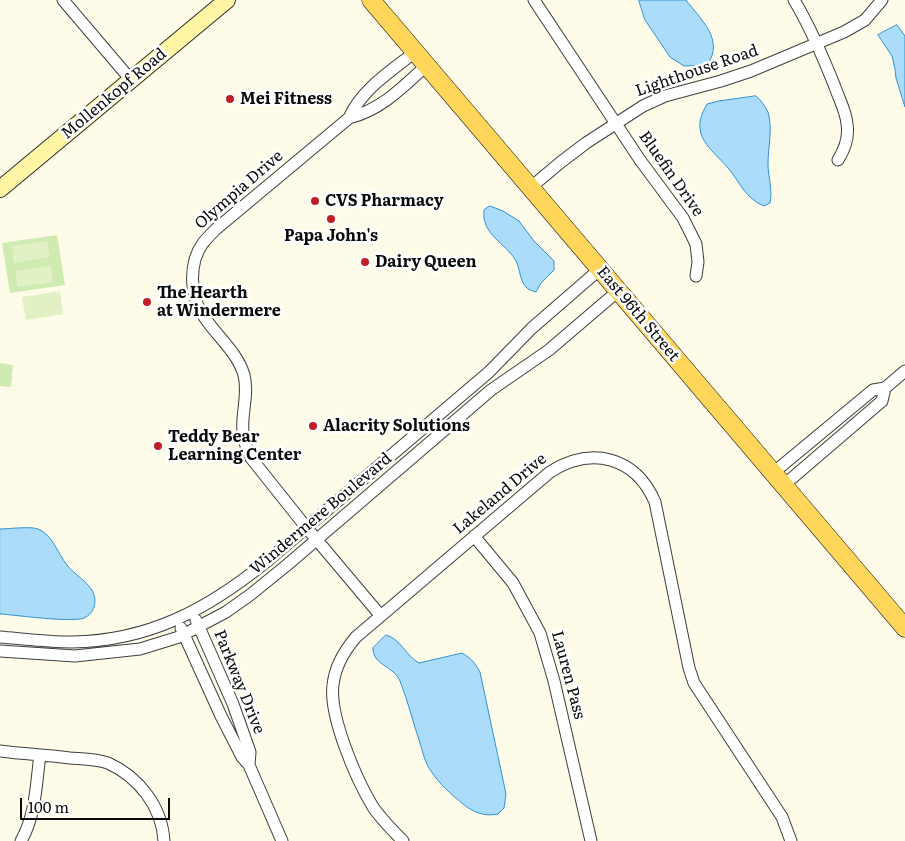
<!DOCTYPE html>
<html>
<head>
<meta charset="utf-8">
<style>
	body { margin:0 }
	#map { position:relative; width:905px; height:841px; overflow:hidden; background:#fffbe9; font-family:Literata,serif }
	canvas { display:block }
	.scale { position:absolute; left:20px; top:798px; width:150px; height:22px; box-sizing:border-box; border:2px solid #0b0b0b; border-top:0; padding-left:6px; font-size:15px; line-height:18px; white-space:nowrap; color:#0b0b0b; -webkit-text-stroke:4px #fff; paint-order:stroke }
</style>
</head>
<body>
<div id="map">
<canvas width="905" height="841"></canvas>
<div class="scale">100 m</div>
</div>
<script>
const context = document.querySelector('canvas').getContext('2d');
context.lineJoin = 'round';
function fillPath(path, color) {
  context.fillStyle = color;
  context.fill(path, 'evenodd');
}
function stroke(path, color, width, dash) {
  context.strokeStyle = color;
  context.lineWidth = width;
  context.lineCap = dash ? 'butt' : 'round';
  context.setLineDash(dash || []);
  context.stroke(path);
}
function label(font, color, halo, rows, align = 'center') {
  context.font = font + ' Literata,serif';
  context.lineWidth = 5;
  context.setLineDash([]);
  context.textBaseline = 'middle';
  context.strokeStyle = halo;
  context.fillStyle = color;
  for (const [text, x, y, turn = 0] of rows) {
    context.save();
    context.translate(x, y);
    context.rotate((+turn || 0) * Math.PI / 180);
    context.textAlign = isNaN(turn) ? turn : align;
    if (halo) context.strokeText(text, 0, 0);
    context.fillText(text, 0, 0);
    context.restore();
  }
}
const green = new Path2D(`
	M57 235 65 285 10 293 2 243Z
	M0 363 13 365 11 387 0 386Z`);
const pitch = new Path2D(`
	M47 241 50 257 14 263 12 246Z
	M51 266 53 282 18 287 15 271Z
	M60 291 63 314 26 320 22 297Z`);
const water = new Path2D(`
	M639 0H686C701 20 725 40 707 65L684 66 670 57 645 20Z
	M897 25 905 36V107L896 78 895 69 892 56 878 35Z
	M756 96C761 100 765 106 768 112 773 128 768 147 768 164 768 177 773 190 770 203L764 206C756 203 748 196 743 189 739 184 736 178 732 173 723 160 706 149 701 134 698 122 701 115 707 104L719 101Z
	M490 206 503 211 519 221 534 241 554 261V270L541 283 536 292C533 291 528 290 526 287 520 281 520 269 516 261 506 243 481 235 484 210Z
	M0 529C9 529 30 526 38 529 52 534 58 554 67 565 77 578 100 587 94 607 93 611 89 616 84 618 71 623 17 615 0 614Z
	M386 635C400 638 406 656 419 663L462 653C471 658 475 663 480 672L506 794 504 808 498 814C484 817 473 812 463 804 451 794 439 784 431 771 425 763 423 753 420 743 413 723 408 701 400 681 394 666 372 665 373 648Z`);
const street = new Path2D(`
	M63 0 131 80
	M534 0 640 160 683 218 696 244 698 262 696 276
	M794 0C811 28 823 57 835 87 839 99 846 111 847 124 849 136 845 149 838 160
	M349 118C362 89 391 71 415 52
	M530 188 561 162 586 143 643 106 665 96 721 81 751 71 844 32 865 20 882 0
	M773 473 873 390 885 388
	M784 485 882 401 885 388 905 371
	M474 536 513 583 540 633 554 681 591 841
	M380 615 306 527 251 458C247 449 243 441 243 432 241 413 249 395 244 375 237 351 216 336 203 315 189 295 189 262 203 243 207 238 212 233 216 229L349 118C381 110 403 87 426 66
	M196 620 233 704 250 752 249 765
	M181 628 221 716 242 757 249 765 282 841
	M0 637C24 639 48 642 72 642 149 641 208 609 266 562L489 372 532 328 600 269
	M0 651 75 656 140 649 179 637 226 612 250 595 287 565 491 390 549 350 618 291
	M0 751C23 754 46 755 70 758 82 759 96 759 108 763 139 777 162 807 164 841
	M21 841C36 815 36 784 40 755
	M403 841C392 830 382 820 373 807 356 779 329 716 333 685 335 666 344 651 356 637L550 472C591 446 635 456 655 502L689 668 694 683 782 817 791 841`);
const secondary = new Path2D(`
	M0 189 227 0`);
const primary = new Path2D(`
	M371 0 905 628`);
const markers = [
	[230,99,5,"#c11d26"],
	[315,201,5,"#c11d26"],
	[331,219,5,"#c11d26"],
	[365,262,5,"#c11d26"],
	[147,302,5,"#c11d26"],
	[313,426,5,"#c11d26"],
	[158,446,5,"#c11d26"]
];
const streetNames = [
	["Lighthouse Road",697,71,-19],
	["Mollenkopf Road",114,94,-40],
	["Bluefin Drive",671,174,55],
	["Olympia Drive",239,190,-41],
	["East 96th Street",638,314,50],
	["Lakeland Drive",500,494,-40],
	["Windermere Boulevard",321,514,-40],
	["Lauren Pass",568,675,75],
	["Parkway Drive",239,682,68]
];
const poiNames = [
	["Mei Fitness",240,99],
	["CVS Pharmacy",325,201],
	["Papa John's",331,236,"center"],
	["Dairy Queen",375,262],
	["The Hearth",157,293],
	["at Windermere",157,311],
	["Alacrity Solutions",323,426],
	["Teddy Bear",168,437],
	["Learning Center",168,455]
];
fillPath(green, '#cfebb2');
fillPath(pitch, '#e2f1c4');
fillPath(water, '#abdcf9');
stroke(water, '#2f92d3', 1);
stroke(street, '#3e3e3e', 13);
stroke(secondary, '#2d2d2d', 18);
stroke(primary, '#1c1c1c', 19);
stroke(street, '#fff', 11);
stroke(secondary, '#fff5a4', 16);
stroke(primary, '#ffd659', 18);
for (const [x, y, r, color] of markers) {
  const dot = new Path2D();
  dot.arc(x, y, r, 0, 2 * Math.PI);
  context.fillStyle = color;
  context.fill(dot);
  stroke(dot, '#fff', 2);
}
label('16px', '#0b0b0b', '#fff', streetNames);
label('bold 16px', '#0b0b0b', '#fff', poiNames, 'left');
</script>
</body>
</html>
